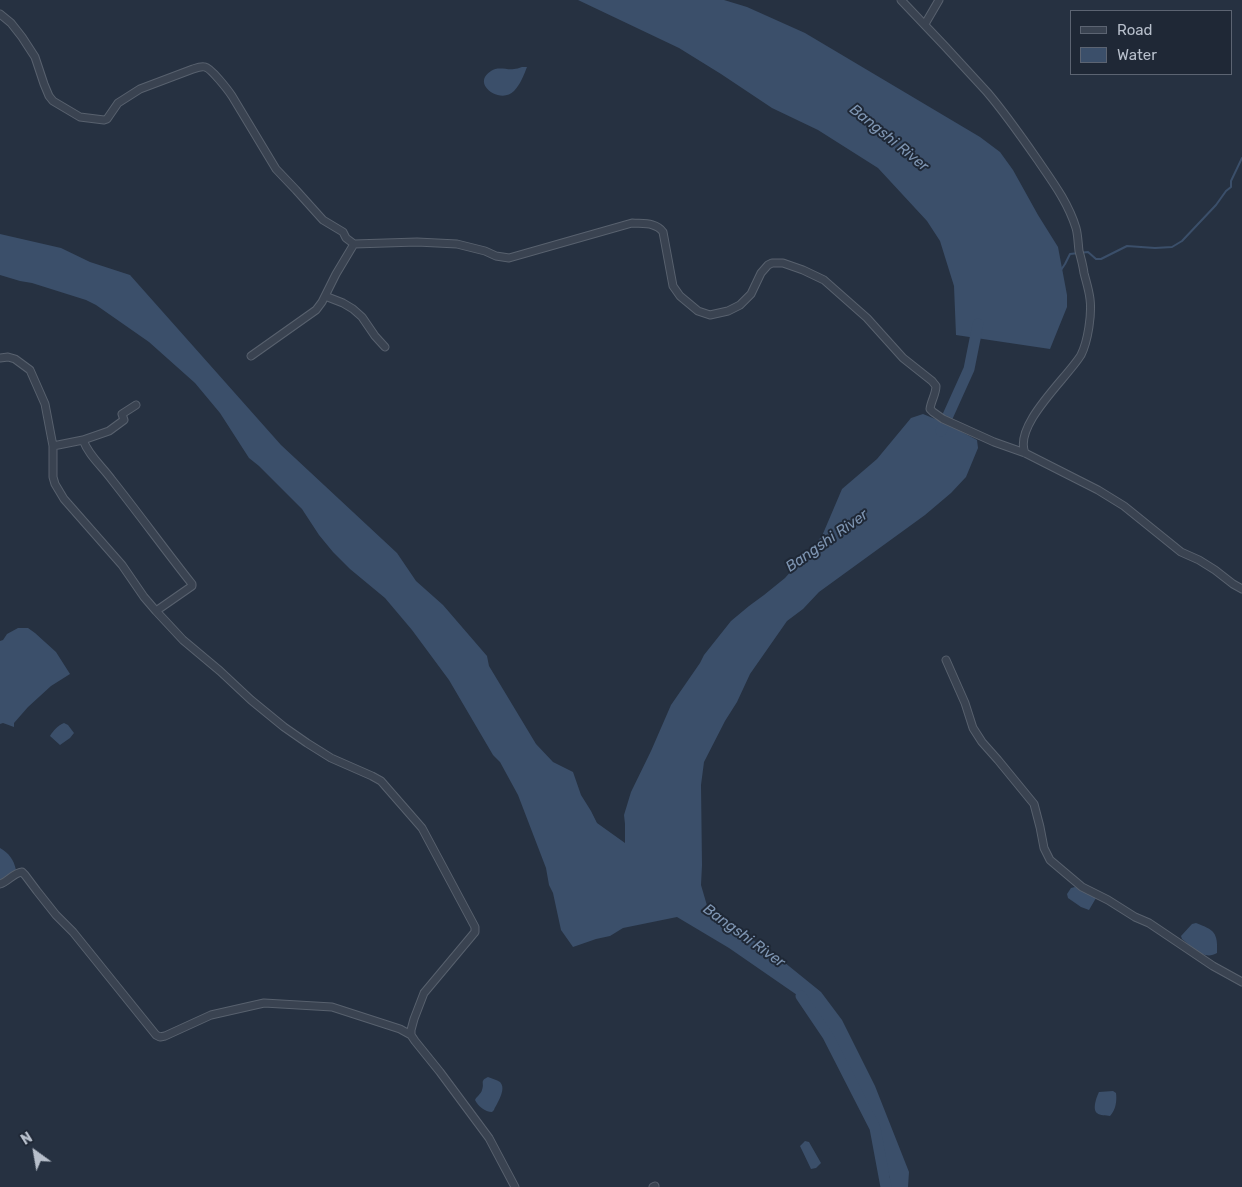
<!DOCTYPE html>
<html>
<head>
<meta charset="utf-8">
<style>
	body { margin:0 }
	#map { position:relative; width:1242px; height:1187px; overflow:hidden; background:#263141; font-family:Rubik,sans-serif }
	canvas { display:block }
	.legend { position:absolute; left:1070px; top:10px; width:162px; height:65px; box-sizing:border-box; background:#1f2836; border:1px solid #5c6472; margin:0; padding:6px 9px; list-style:none; font-size:15px; color:#b7bfcb }
	.legend li { display:flex; align-items:center; gap:10px; height:25px }
	.legend b { width:25px; border:1px solid #5c6472 }
	.north { position:absolute; left:10px; top:1127px; width:50px; height:50px; -webkit-text-stroke:4px #1f2836; paint-order:stroke; rotate:328deg; font-size:14px; font-weight:700; line-height:20px; text-align:center; color:#b7bfcb }
	.north::after { content:''; display:block; margin:auto; width:18px; height:22px; background:#b7bfcb; clip-path:polygon(50% 0,100% 100%,50% 72%,0 100%) }
</style>
</head>
<body>
<div id="map">
<canvas width="1242" height="1187"></canvas>
<ul class="legend">
<li><b style="height:6px;background:#3a4351"></b>Road</li>
<li><b style="height:14px;background:#3b4f6a"></b>Water</li>
</ul>
<div class="north">N</div>
</div>
<script>
const context = document.querySelector('canvas').getContext('2d');
context.lineJoin = 'round';
function fillPath(path, color) {
  context.fillStyle = color;
  context.fill(path, 'evenodd');
}
function stroke(path, color, width, dash) {
  context.strokeStyle = color;
  context.lineWidth = width;
  context.lineCap = dash ? 'butt' : 'round';
  context.setLineDash(dash || []);
  context.stroke(path);
}
function label(font, color, halo, rows, align = 'center') {
  context.font = font + ' Rubik,sans-serif';
  context.lineWidth = 4;
  context.setLineDash([]);
  context.textBaseline = 'middle';
  context.strokeStyle = halo;
  context.fillStyle = color;
  for (const [text, x, y, turn = 0] of rows) {
    context.save();
    context.translate(x, y);
    context.rotate((+turn || 0) * Math.PI / 180);
    context.textAlign = isNaN(turn) ? turn : align;
    if (halo) context.strokeText(text, 0, 0);
    context.fillText(text, 0, 0);
    context.restore();
  }
}
const water = new Path2D(`
	M578 0H724L747 7 805 33 980 137 1000 152 1013 170 1038 215 1058 247 1067 295V307L1050 349 956 335 954 286 940 241 927 221 878 168 818 130 772 108 721 74 679 48Z
	M522 67H527C524 75 520 85 514 91 501 105 470 84 491 71 498 66 506 70 514 69 516 69 519 68 522 67Z
	M0 234 61 248 90 262 130 275 281 445 397 553 416 581 443 605 487 656 489 666 536 744 553 762 573 772 581 795 591 811 597 823 625 843V824L624 815 631 792 651 751 671 705 700 663 704 655 731 621 749 606 764 595 785 578 822 536 842 489 877 459 911 418 923 414 945 423 977 440 978 448 966 477 951 493 925 515 819 592 803 609 787 621 750 674 737 702 725 721 704 762 701 785 702 865 701 885 708 909 779 958 821 992 842 1020 875 1086 909 1172 908 1187H888L890 1179 874 1122 823 1024 797 995 729 948 677 917 623 928 610 936 596 939 573 947 561 930 553 893 549 885 546 868 518 795 500 762 493 755 449 680 412 630 385 598 350 569 333 552 319 535 302 509 259 466 249 458 220 413 195 383 149 342 96 305 86 300 32 283 20 281 0 275Z
	M18 628H28L35 633 56 652 70 674 51 686 28 707 14 723V727L3 723 0 724V641L3 640 7 634Z
	M64 723 68 725 74 733 70 738 60 745 50 736C53 731 58 725 64 723Z
	M0 848C9 853 14 860 16 870L12 875 0 881Z
	M1075 887 1096 898 1089 910 1081 907 1068 898 1067 894 1071 888Z
	M1196 923C1214 930 1218 932 1217 953 1204 961 1192 947 1182 939L1181 936 1192 924Z
	M488 1077C491 1078 497 1080 500 1082 507 1089 497 1103 494 1110L492 1112C485 1112 478 1106 475 1100 477 1096 481 1094 482 1090 485 1083 479 1081 488 1077Z
	M1113 1091 1116 1093C1117 1100 1116 1110 1110 1116 1106 1115 1100 1116 1097 1113 1092 1109 1097 1096 1099 1092Z
	M805 1141 809 1142 821 1163 816 1168 811 1169 800 1146Z`);
const stream = new Path2D(`
	M1061 270 1065 264 1070 254 1088 252 1096 259H1101L1127 246 1155 248 1172 247 1182 241 1216 205 1226 191 1231 187V181L1242 158`);
const river = new Path2D(`
	M941 431 969 369 978 324
	M801 996 828 1036 875 1128 886 1187`);
const minor = new Path2D(`
	M901 0C930 30 959 61 987 92 1005 113 1021 136 1037 159 1052 181 1068 202 1076 228 1078 235 1078 243 1079 251 1081 258 1083 266 1084 273 1086 281 1089 290 1090 299 1092 314 1088 341 1081 355 1067 378 1013 425 1025 453
	M0 14 11 23 22 37 35 57 44 84 49 96 53 101 80 117 104 120 107 119 118 103 140 89 193 69C196 68 201 66 205 67 211 68 228 90 232 96L276 169 296 190 323 220 343 232 346 238 354 244 417 242 457 244 485 251 496 256 509 258 632 223C643 224 656 222 663 232L673 286 680 296 698 311 710 315 728 311 740 305 751 294 761 273 768 265 772 263H783L803 270 824 280 867 318 903 358 932 381 936 386C936 394 931 401 930 409L933 412 943 419 994 442 1025 453 1098 490 1124 506 1181 552 1199 560 1215 570 1233 584 1242 589
	M925 24 939 0
	M325 296 343 303 353 309 362 317 375 336 385 347
	M251 356 316 310 322 302 336 274 354 244
	M0 358 8 357 15 359 30 370 45 404 53 446 83 440
	M136 405 122 414 124 420 109 431 83 440C89 456 102 466 112 480 139 514 165 550 192 584V586L156 611 183 640 220 671 251 700 284 727 307 743 331 758 372 776 381 781 422 828 475 927V932L424 993 414 1019 411 1030V1035L415 1041 440 1072 489 1138 515 1187
	M53 446V477L55 484 64 499 122 565 144 597 156 611
	M946 660 965 703 973 728 982 742 998 760 1034 804 1040 827 1044 848 1050 860 1082 887 1108 900 1135 917 1149 923 1213 966 1242 982
	M0 884C8 882 13 873 22 872L25 875 37 891 56 915 73 932 156 1035 160 1037 165 1036 211 1015 264 1003 332 1007 400 1029 411 1035
	M653 1187 655 1186`);
const waterNames = [
	["Bangshi River",889,138,39],
	["Bangshi River",827,541,-35],
	["Bangshi River",744,936,36]
];
fillPath(water, '#3b4f6a');
stroke(stream, '#3b4f6a', 2);
stroke(river, '#3b4f6a', 11);
stroke(minor, '#58616e', 9);
stroke(minor, '#3a4351', 7);
label('italic 15px', '#7e95b2', '#1f2836', waterNames);
</script>
</body>
</html>
